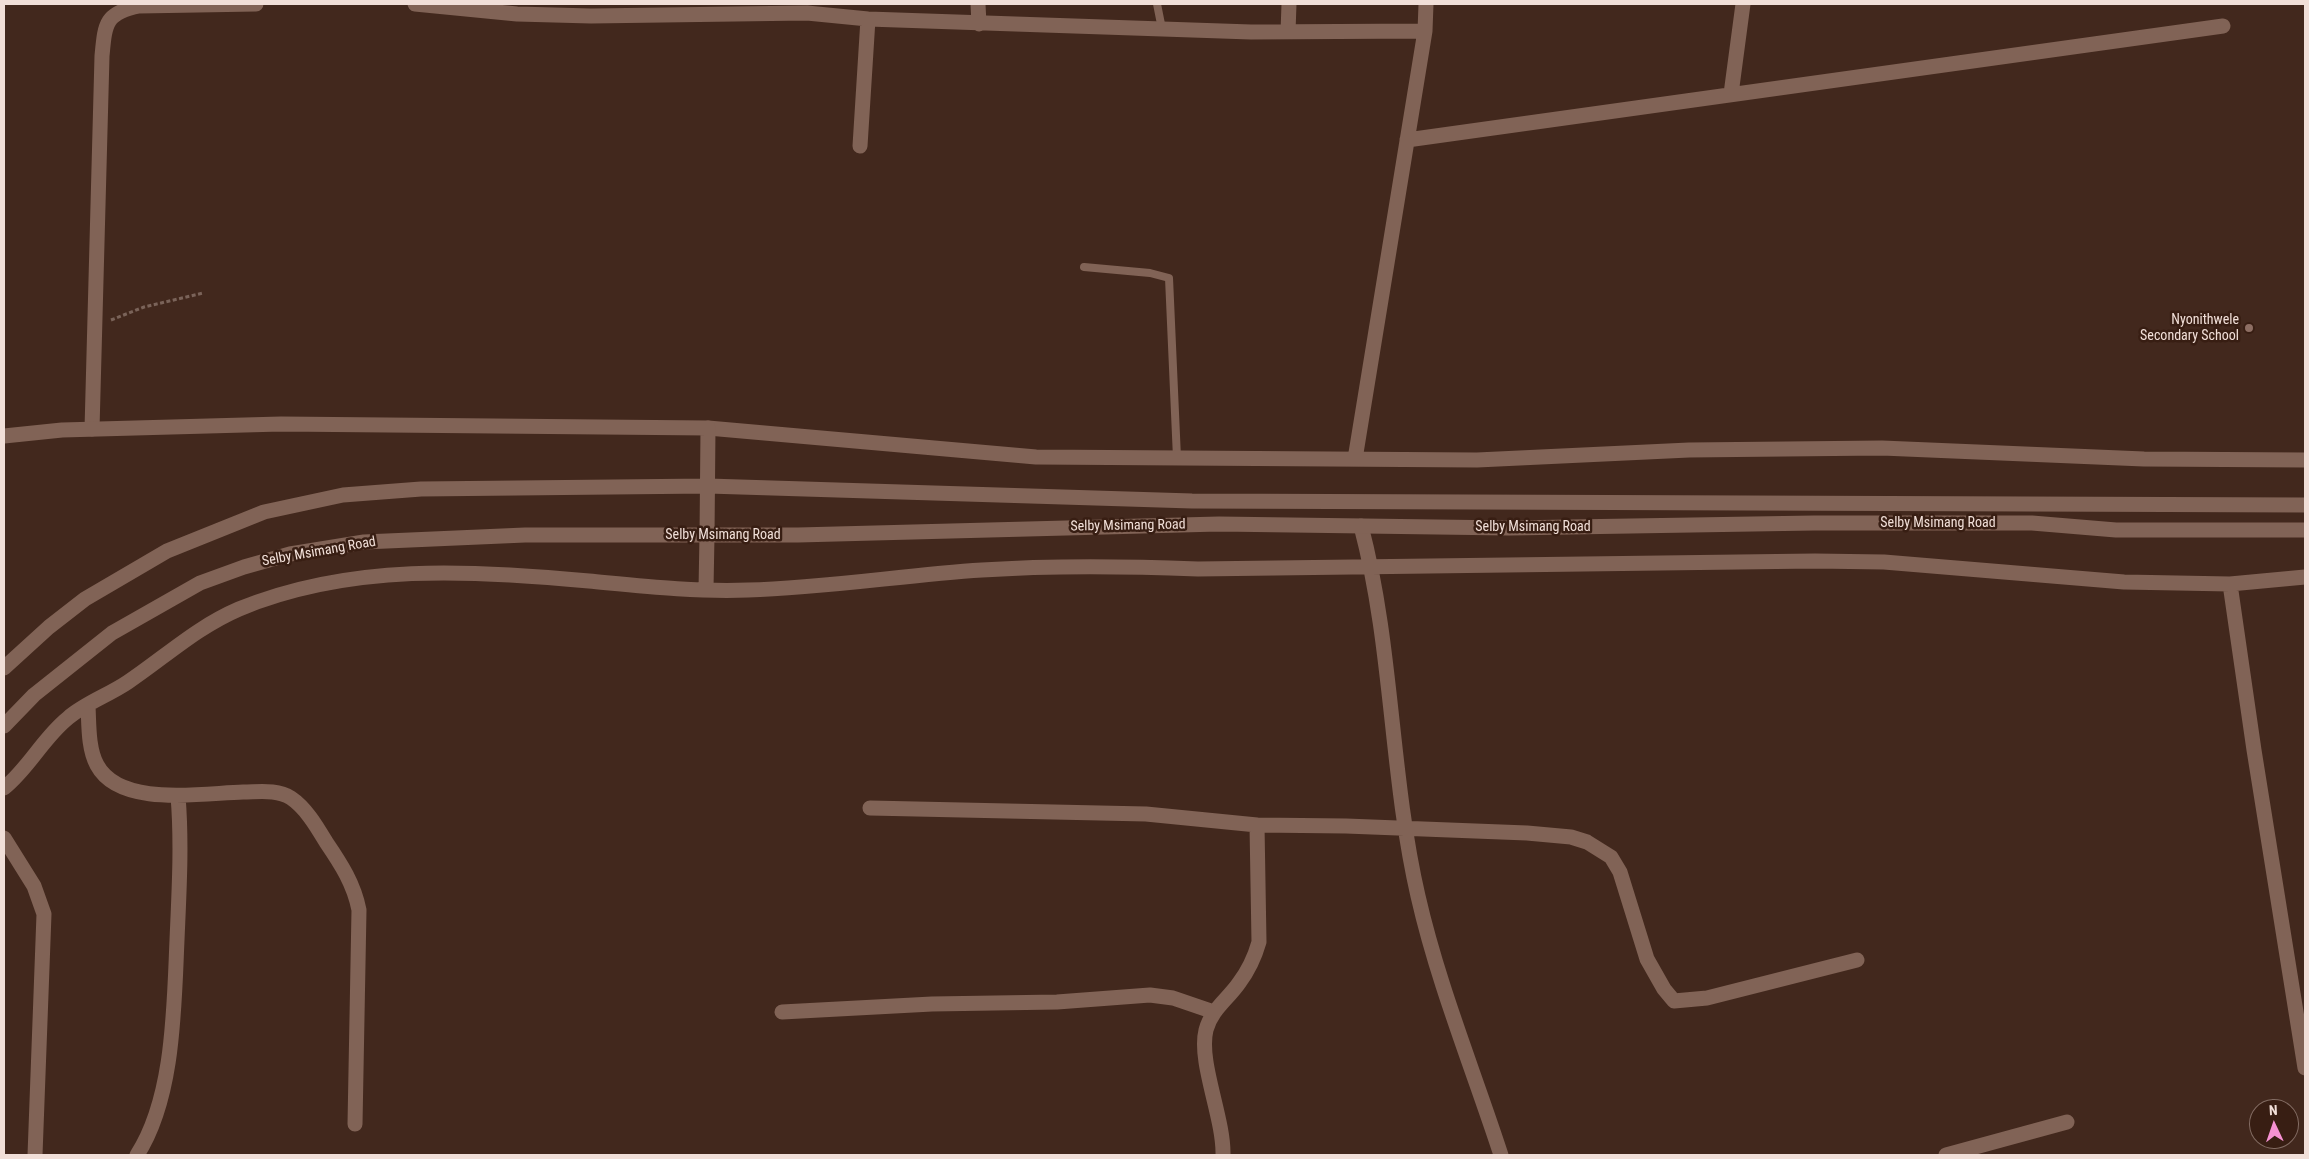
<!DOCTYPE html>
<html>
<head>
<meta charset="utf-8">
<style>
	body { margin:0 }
	#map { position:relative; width:2309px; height:1159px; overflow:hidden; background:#42281d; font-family:"Roboto Condensed",sans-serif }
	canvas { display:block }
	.frame { position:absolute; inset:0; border:5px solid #f1dfd8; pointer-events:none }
	.north { position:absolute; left:2249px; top:1099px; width:50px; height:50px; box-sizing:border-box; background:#381e13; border:1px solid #826b62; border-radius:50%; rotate:357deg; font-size:14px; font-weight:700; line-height:20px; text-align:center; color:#f1dfd8 }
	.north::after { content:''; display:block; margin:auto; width:18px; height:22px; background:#f591d2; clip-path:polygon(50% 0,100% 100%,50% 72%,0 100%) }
</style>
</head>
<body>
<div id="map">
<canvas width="2309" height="1159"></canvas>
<div class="frame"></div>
<div class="north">N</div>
</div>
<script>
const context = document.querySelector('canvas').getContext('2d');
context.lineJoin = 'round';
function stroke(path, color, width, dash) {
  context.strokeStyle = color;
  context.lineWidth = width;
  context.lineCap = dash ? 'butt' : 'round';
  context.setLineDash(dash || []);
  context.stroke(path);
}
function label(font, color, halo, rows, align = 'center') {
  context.font = font + ' "Roboto Condensed",sans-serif';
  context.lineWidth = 5;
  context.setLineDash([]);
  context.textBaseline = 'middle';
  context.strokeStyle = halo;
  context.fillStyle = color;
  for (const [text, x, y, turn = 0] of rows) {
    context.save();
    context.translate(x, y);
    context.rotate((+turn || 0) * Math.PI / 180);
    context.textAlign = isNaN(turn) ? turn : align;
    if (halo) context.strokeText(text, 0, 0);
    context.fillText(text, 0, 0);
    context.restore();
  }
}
const path = new Path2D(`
	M111 320 144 307 203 293`);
const lane = new Path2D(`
	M1157 4 1162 29
	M1084 267 1150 273 1169 278 1177 458`);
const street = new Path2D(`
	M415 4 517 14 591 16 807 13 868 19 1251 32 1425 31
	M978 4 979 24
	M1288 32 1289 4
	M1731 94 1743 4
	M1407 140 2223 26
	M860 146 868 19
	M708 428 1036 457 1477 460 1689 450 1882 448 2144 459 2305 460
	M92 429 102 56C105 24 105 13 139 6L256 4
	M1355 459 1425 31 1426 4
	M1361 526C1393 647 1390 774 1418 896 1438 984 1473 1069 1501 1155
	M2230 584 2254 750 2305 1068
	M706 589 707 536
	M88 706C89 724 88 749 97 765 120 808 203 793 243 792 259 792 277 789 291 798 306 808 317 827 326 842 341 864 354 884 359 910L355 1124
	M4 788C29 768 43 738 68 718 85 703 109 695 128 682 165 657 197 627 239 609 350 563 472 570 589 581 642 586 695 592 748 590 826 588 904 575 982 570 1054 565 1125 566 1198 569L1815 561 1884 562 2124 582 2230 584 2305 577
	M870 808 1146 814 1257 825
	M4 838 34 886 44 914 35 1155
	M782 1012 932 1004 1057 1002 1150 995 1173 998 1214 1012
	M137 1155C174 1098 174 1007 177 940 179 892 182 844 178 796
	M1223 1155C1224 1118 1198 1062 1206 1030 1211 1010 1228 999 1239 983 1248 971 1255 956 1259 942L1257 825 1346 826 1527 833 1571 837 1587 842 1611 857 1620 872 1647 959 1664 989 1674 1001 1707 998 1857 960
	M1946 1155 2067 1122`);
const secondary = new Path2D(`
	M4 436 62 430 281 424 708 428 707 536
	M4 668 49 627 85 599 167 551 264 512 343 495 421 489 708 486 1192 501 2305 505
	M4 726 34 695 112 633 200 583 244 567 290 554 364 542 525 535H798L1219 524 1509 528 1814 523H2032L2116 530H2305`);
const markers = [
	[2249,328,5,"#8d6e63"]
];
const poiNames = [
	["Nyonithwele",2239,320],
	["Secondary School",2239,336]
];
const streetNames = [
	["Selby Msimang Road",1938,523],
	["Selby Msimang Road",1128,526,-1],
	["Selby Msimang Road",1533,527],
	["Selby Msimang Road",723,535],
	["Selby Msimang Road",319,552,-10]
];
stroke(path, '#7a6359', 3, [4, 2.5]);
stroke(lane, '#816356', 8);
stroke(street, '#816356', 15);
stroke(secondary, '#816356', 15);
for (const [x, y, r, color] of markers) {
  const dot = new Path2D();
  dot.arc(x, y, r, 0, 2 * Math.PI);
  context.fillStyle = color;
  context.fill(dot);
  stroke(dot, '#381e13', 2);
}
label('14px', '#f1dfd8', '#381e13', poiNames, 'right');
label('14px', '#f1dfd8', '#381e13', streetNames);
</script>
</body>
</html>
